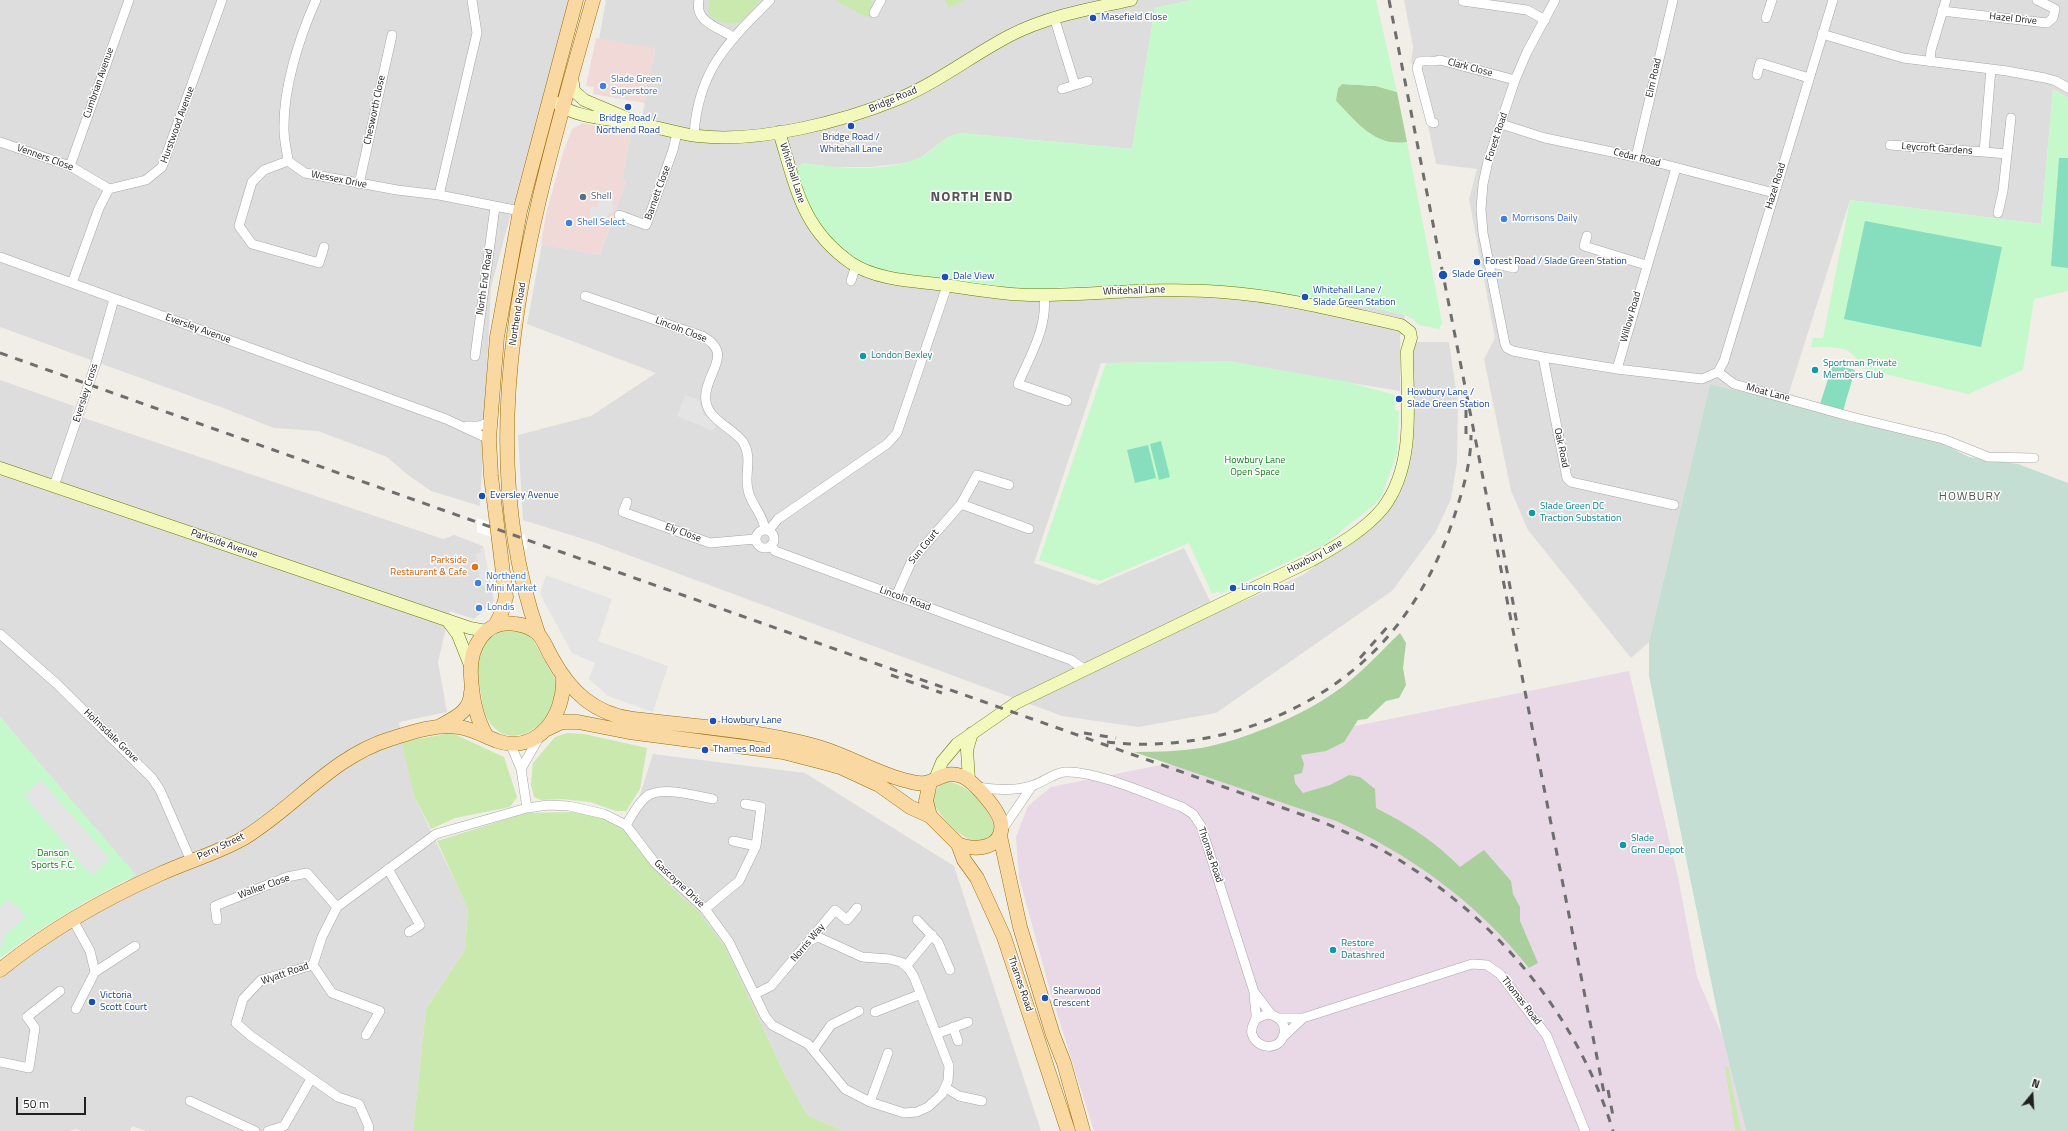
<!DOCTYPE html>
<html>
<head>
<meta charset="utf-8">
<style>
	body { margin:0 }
	#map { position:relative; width:2068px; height:1131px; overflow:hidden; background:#f0eee7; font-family:"Titillium Web",sans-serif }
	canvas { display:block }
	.north { position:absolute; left:2012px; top:1075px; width:40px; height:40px; -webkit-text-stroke:3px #fff; paint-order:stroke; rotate:18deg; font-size:11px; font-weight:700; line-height:16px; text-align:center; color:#202020 }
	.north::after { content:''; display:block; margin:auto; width:14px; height:18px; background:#202020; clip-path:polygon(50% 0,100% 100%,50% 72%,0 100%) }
	.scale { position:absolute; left:16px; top:1097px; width:70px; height:18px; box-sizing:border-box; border:2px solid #202020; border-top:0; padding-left:5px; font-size:12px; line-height:14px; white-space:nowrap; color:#202020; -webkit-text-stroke:3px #fff; paint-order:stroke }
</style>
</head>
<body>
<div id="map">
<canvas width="2068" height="1131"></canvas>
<div class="north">N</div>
<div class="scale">50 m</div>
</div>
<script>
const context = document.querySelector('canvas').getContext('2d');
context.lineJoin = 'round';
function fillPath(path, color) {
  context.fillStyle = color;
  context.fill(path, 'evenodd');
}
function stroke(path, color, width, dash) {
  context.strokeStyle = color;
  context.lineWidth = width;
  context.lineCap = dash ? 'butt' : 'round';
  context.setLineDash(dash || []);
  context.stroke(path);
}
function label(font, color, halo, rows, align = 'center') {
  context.font = font + ' "Titillium Web",sans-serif';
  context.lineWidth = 3;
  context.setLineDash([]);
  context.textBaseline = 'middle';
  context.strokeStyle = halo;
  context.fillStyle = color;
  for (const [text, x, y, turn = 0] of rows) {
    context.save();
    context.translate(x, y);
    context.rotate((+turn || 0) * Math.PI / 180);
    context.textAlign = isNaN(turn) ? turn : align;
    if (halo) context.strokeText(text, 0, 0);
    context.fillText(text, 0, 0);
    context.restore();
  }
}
const residential = new Path2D(`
	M0 0H569L491 287 480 506 431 491 408 475 387 457 318 431 274 428 226 409 0 327Z
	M606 0H1191L1155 8 1132 149 960 133 948 137 920 158 905 163 871 167H830L803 163 947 278 953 279 955 282 1041 290 1096 286 1185 285 1371 307 1405 315 1400 337V391L1225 362 1101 363 1034 563 1097 585 1184 548 1216 613 1303 575 1329 556 1377 515 1401 467 1408 342H1449L1458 404 1457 462 1451 499 1435 533 1392 591 1216 713 1138 727 1062 716 596 543 523 520 518 435 591 416 656 373 527 324 542 244 600 255 626 181 622 179 631 132 639 133 655 49 599 39Z
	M1404 0H2068V98L2053 89 2041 224 1850 200 1786 402 1710 384 1649 642 1631 658 1528 530 1511 491 1484 359 1495 338 1469 199 1477 169 1436 164 1420 86 1416 70 1411 62 1413 47Z
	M0 380 74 406 72 414 443 539 454 535 483 546 494 601 474 619 450 611 438 662 447 712 399 722 414 796 468 908 465 950 426 1009 413 1131H146L132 1126 130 1131H82L76 1129 69 1131H0V979L135 875 0 717Z
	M653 754 805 773 954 866 1041 1131H844L807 1115 783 1071 726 948 699 912 669 885 628 832Z`);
const commercial = new Path2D(`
	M596 38 655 48 645 103 593 94 594 87 586 86Z
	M583 123 631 132 622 179 626 181 600 255 541 244 546 214 563 153 572 129Z`);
const industrial = new Path2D(`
	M1629 671 1678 877 1697 977 1722 1035 1746 1131H1094L1051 994 1019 877 1016 837 1028 806 1051 787Z`);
const grass = new Path2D(`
	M710 0H760C754 7 747 18 739 22 732 26 714 21 710 15 707 10 709 5 710 0Z
	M835 0H871L873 8 868 18Z
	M945 0H965L949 8Z
	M515 629 528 635 533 640 556 681C559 696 554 711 542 722 525 739 500 743 487 718 482 709 482 697 480 688 478 674 474 653 484 641 492 632 503 631 515 629Z
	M452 733 504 757 517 797 510 807 455 818 431 829 414 796 402 742Z
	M567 733 584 734 647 748 640 789 626 811H616L590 802 562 799 541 800 534 797 531 785 533 763 555 737Z
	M948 782C960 783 968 790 977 798 989 810 1009 843 976 841 961 840 937 813 932 800 935 789 938 785 948 782Z
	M574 812 602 818 628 832 669 885 699 912 726 948 783 1071 807 1115 844 1131H413L426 1009 465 950 468 909 437 841 526 813Z
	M1728 1066 1741 1131H1735L1725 1067Z`);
const forest = new Path2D(`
	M1342 84 1376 86 1397 92 1407 142C1375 148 1355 121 1335 100L1338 88Z
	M1400 633 1406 643 1403 668 1406 685 1399 698 1386 701 1367 719 1358 720 1344 742 1326 751 1301 755 1304 764 1302 773 1294 775 1295 783 1303 793 1330 785 1349 775 1360 777 1375 789 1376 808C1409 825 1433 840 1460 867L1484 850 1511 881 1513 894 1520 907V921L1538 963 1529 968C1479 904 1410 854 1336 821L1134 752C1157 752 1179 751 1201 748 1241 741 1302 716 1335 692 1359 676 1379 653 1400 633Z`);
const wetland = new Path2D(`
	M1710 384 1786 402 1851 422 1883 427 1937 441 1969 457 2018 464 2068 483V1131H1746L1722 1035 1649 676V642Z`);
const park = new Path2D(`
	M1191 0H1376L1397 92 1376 86 1342 84 1338 88 1336 101C1356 121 1375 148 1407 142L1436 291 1442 323 1439 329 1419 325 1413 319 1405 315 1371 307 1321 303 1185 285 1062 287 1041 290 990 287 955 282 953 279 947 278 945 281 876 271 847 255 822 230 806 201 796 170 802 163C839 168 884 173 919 158 934 152 944 135 960 133L1132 149 1155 8Z
	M2053 89 2068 98V291L2034 299 2023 370 1968 394 1860 368C1854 343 1833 348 1811 347L1813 338H1823L1850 200 2041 224Z
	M1229 361 1348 382 1395 395V410L1399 411 1397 453 1382 495 1375 504 1325 544 1220 594 1219 591 1212 594 1189 543 1100 581 1039 560 1106 363Z
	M0 717 136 875C88 899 42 926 0 958Z`);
const pitch = new Path2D(`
	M2059 158H2068V268L2051 266Z
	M1865 221 2002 247 1981 347 1844 319Z
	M1833 364 1855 370 1843 411 1820 404Z
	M1161 441 1170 477 1159 480 1150 444Z
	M1148 445 1156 478 1135 483 1127 450Z`);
const parking = new Path2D(`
	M599 196H613V213H608V222H590V207H599Z
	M685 395 699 400 703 414 717 425 713 431 677 416Z
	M480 548 484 549 490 584 482 586 476 562H478L476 554 481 552Z
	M546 575 612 599 598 641 668 666 653 712 608 696 589 679 595 663 572 653 540 594Z
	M41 780 110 859 92 876 24 795Z
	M9 899 26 916 6 934 0 951V907Z`);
const pier = new Path2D(`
	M477 518 525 535 527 549 477 532Z`);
const street = new Path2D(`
	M316 0C299 38 283 88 284 130 284 140 287 151 288 161L305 173 397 190 439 195 520 211
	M699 0C694 22 718 27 733 37
	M1555 0 1527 52 1515 80 1488 161 1483 184 1481 209 1483 233 1505 344 1507 348 1513 351 1543 357 1617 369 1702 379 1718 372 1724 361 1833 0
	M1463 1 1527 10 1545 20
	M1942 11 2047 23 2053 18 2055 9 2037 0
	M874 13 881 0
	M1054 17 1075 85
	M1766 18 1772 0
	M1822 34 1903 58 2007 71 2045 78 2056 81 2068 88
	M1930 62 1931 50 1946 0
	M1757 75 1760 63 1809 78
	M1062 89 1088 81
	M1434 123 1431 122 1417 68 1419 62C1426 59 1432 63 1440 60L1515 80
	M1501 124 1545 138 1636 157 1774 193
	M694 135C698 71 727 43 770 0
	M0 142 70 166 109 189
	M1890 145 1984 152 1991 69
	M1984 152 2007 154 2003 191 1998 213
	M2007 154 2011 118
	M1636 157 1673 0
	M288 161 264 170 252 182 239 226 252 244 319 263 324 247
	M70 166 129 0
	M359 184 392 35
	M439 195 477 33 472 0
	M619 215 646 225 673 150 677 133
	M1587 236 1584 246 1646 265
	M0 257 446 419 489 439
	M1488 262 1514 268
	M851 281 856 265
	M72 283 99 208 109 189 146 180 162 167 222 0
	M1044 295C1048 327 1030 356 1018 384L1067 401
	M585 296 702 336C733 353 709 369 706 393 702 419 732 426 743 442 753 458 744 474 748 490 751 505 762 512 765 529
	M475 356 495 207
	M1543 357 1567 478 1571 482 1674 505
	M1617 369 1676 168
	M1718 372 1734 384 1852 417 1943 439 1988 457 2034 458
	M467 426H479L490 422
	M54 486 96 363 114 299
	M627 502 623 512 710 543 755 539
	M961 504 1029 529
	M756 539a9 9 0 1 1 18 0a9 9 0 1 1-18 0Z
	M769 530 778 519 887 444 897 433 947 286
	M771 545 775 551 1071 660 1084 669
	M896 596 912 560 961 504 977 475 1009 485
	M0 634 57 684 152 778 160 790 191 861
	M510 743 521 769 527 808
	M521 769 540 736
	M977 787C995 790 1017 791 1034 785 1045 781 1054 773 1065 772 1095 770 1152 796 1182 807L1193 814 1201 826 1254 992C1254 1000 1256 1008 1256 1017 1255 1023 1250 1027 1252 1034 1257 1050 1280 1051 1284 1034 1287 1023 1277 1015 1267 1014L1256 1019
	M626 825C632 816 637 804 646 797 660 785 696 796 713 799
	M1002 830 1032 786
	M733 841 756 846
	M388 869 420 925 409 932
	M705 909 739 881 756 846 761 807 745 804
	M73 920 90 951 95 972
	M217 920 215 906 287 877 307 873 337 907
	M917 920 938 942 950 970
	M313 965 332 993 380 1011 366 1035
	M906 966 932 935
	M1254 992 1271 1014
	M755 994 771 986 835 910 847 920 857 908
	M76 1009 95 972 135 946
	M875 1012 921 994
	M1279 1018H1303L1472 964 1487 965 1500 974 1547 1036 1585 1131
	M953 1027 958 1041
	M936 1034 968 1022
	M1284 1036 1303 1018
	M814 1049 831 1025 859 1011
	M0 1062 29 1068 35 1028 27 1017 60 991
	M946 1088 959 1096 982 1101
	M190 1101 255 1131
	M870 1102 888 1053
	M268 1131 284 1126 311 1079
	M368 1131 369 1127 359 1104 338 1097 251 1036 236 1023 243 999 261 980 313 965 322 937 337 907 436 834 527 808 548 805 569 806 604 814 626 825 655 863 705 909 729 942 765 1016 772 1025 808 1044 845 1089 870 1102 904 1113 917 1112 928 1107 942 1094 948 1081 949 1066 914 977 909 969 901 962 889 959 862 957 818 937 811 940`);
const secondary = new Path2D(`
	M572 77 574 91 584 100 629 119
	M557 103C576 119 614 119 639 124 659 127 678 134 698 136 759 143 842 122 898 99 937 83 971 56 1009 36 1048 16 1089 9 1131 0
	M779 132C796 186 801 228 851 263 875 279 910 281 937 284 973 289 1008 296 1044 295 1103 294 1162 287 1222 292 1282 296 1342 312 1401 325L1410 332 1411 338 1407 351C1407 402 1416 465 1383 508 1365 530 1337 546 1312 560L1016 703 957 744 942 762 936 777
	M0 468 470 628 486 631
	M447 620 458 635 470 665
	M969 780 967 750 972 733`);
const primary = new Path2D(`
	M495 626 501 614 506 597 491 476 489 439 497 337 520 211 576 0
	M538 633C465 425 536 203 593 0
	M440 726C455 718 471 711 471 692
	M486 735C476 718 472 696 471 676 469 649 484 618 516 624 523 625 531 628 536 632 543 637 547 650 552 658 570 691 594 714 633 719 693 726 756 730 815 746 848 755 877 774 908 781 915 783 922 785 929 782 940 778 947 771 961 776 973 780 999 810 1001 823 1005 848 975 852 958 844L930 816 910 807 879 785 840 767 822 762 783 752 629 732 578 722H562L545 730
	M930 782 926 801 930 816
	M1000 836 1020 927 1053 1035 1064 1063 1083 1131
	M958 844 964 860 977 878 1004 937 1068 1131
	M0 970C48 931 104 899 160 874 188 861 218 853 244 838 295 807 332 757 390 739 412 732 435 724 459 727 473 729 484 736 497 741 539 755 565 714 563 678`);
const rail = new Path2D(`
	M1389 0 1605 1098
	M0 353 1320 821C1350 834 1380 847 1407 865 1503 926 1580 1022 1613 1131
	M1466 410V442
	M1500 534 1518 629
	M1360 658 1390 624
	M891 675 942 693
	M1084 733 1116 738
	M1107 742C1198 753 1297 722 1365 660 1406 623 1437 570 1454 517 1463 490 1471 463 1471 435
	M1608 1090 1614 1121`);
const markers = [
	[1093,18,4,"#1a4fb4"],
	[603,86,4,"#3f7fe0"],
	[628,107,4,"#1a4fb4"],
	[851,126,4,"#1a4fb4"],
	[583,197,4,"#5c6f8a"],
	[1504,219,4,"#3f7fe0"],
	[569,223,4,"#3f7fe0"],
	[1477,262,4,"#1a4fb4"],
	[1443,275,5,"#1a4fb4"],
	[945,277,4,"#1a4fb4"],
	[1305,297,4,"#1a4fb4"],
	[863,356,4,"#0f9aa8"],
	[1815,370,4,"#0f9aa8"],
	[1399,399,4,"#1a4fb4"],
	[482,496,4,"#1a4fb4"],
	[1532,513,4,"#0f9aa8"],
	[475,567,4,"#e8710a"],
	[478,583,4,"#3f7fe0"],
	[1233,588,4,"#1a4fb4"],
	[479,608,4,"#3f7fe0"],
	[713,721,4,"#1a4fb4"],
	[705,750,4,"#1a4fb4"],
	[1623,845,4,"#0f9aa8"],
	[1333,950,4,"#0f9aa8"],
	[1045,998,4,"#1a4fb4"],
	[92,1002,4,"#1a4fb4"]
];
const transitNames = [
	["Masefield Close",1101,18],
	["Bridge Road /",628,119,"center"],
	["Northend Road",628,131,"center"],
	["Bridge Road /",851,138,"center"],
	["Whitehall Lane",851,150,"center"],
	["Forest Road / Slade Green Station",1485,262],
	["Slade Green",1452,275],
	["Dale View",953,277],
	["Whitehall Lane /",1313,291],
	["Slade Green Station",1313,303],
	["Howbury Lane /",1407,393],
	["Slade Green Station",1407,405],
	["Eversley Avenue",490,496],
	["Lincoln Road",1241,588],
	["Howbury Lane",721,721],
	["Thames Road",713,750],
	["Shearwood",1053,992],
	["Crescent",1053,1004],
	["Victoria",100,996],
	["Scott Court",100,1008]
];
const streetNames = [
	["Hazel Drive",2013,19,6],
	["Clark Close",1470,68,15],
	["Elm Road",1654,78,-77],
	["Cumbrian Avenue",99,83,-71],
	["Bridge Road",893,100,-23],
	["Chesworth Close",375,110,-78],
	["Hurstwood Avenue",178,125,-70],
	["Forest Road",1497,137,-72],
	["Leycroft Gardens",1937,149,4],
	["Venners Close",45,158,20],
	["Cedar Road",1637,158,14],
	["Whitehall Lane",792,173,72],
	["Wessex Drive",339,180,11],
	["Hazel Road",1776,186,-73],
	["Barnett Close",658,193,-70],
	["North End Road",485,282,-82],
	["Whitehall Lane",1134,291,-2],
	["Northend Road",518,314,-81],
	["Willow Road",1631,317,-74],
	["Eversley Avenue",198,329,20],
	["Lincoln Close",681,330,21],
	["Eversley Cross",86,393,-72],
	["Moat Lane",1768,393,15],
	["Oak Road",1561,448,78],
	["Ely Close",683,533,20],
	["Parkside Avenue",224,544,19],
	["Sun Court",924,547,-51],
	["Howbury Lane",1315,557,-28],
	["Lincoln Road",905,599,20],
	["Holmsdale Grove",111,736,44],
	["Perry Street",221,847,-25],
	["Thomas Road",1210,855,71],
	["Gascoyne Drive",679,884,43],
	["Walker Close",264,887,-20],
	["Norris Way",808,943,-50],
	["Wyatt Road",285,974,-19],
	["Thames Road",1020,984,71],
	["Thomas Road",1521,1001,52]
];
const shopNames = [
	["Slade Green",611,80],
	["Superstore",611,92],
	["Morrisons Daily",1512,219],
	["Shell Select",577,223],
	["Northend",486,577],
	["Mini Market",486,589],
	["Londis",487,608]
];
const serviceNames = [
	["Shell",591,197]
];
const cultureNames = [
	["London Bexley",871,356],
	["Sportman Private",1823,364],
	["Members Club",1823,376],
	["Slade Green DC",1540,507],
	["Traction Substation",1540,519],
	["Slade",1631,839],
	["Green Depot",1631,851],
	["Restore",1341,944],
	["Datashred",1341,956]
];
const parkNames = [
	["Howbury Lane",1255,461],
	["Open Space",1255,473],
	["Danson",53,854],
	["Sports F.C.",53,866]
];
const foodNames = [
	["Parkside",467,561],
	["Restaurant & Cafe",467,573]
];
const quarterNames = [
	["HOWBURY",1970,497]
];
const districtNames = [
	["NORTH END",972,198]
];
fillPath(residential, '#dedddd');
fillPath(commercial, '#f1d9d7');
fillPath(industrial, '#e9d9e6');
fillPath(grass, '#c9e9ae');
fillPath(forest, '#a9cf9c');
fillPath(wetland, '#c4ded3');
fillPath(park, '#c5f9cb');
fillPath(pitch, '#87debf');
fillPath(parking, '#e4e4e4');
fillPath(pier, '#fff');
stroke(street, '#a7a7a7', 10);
stroke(secondary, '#677807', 13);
stroke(primary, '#9a6d03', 15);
stroke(street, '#fff', 9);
stroke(secondary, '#f3f9bd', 12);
stroke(primary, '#fad8a2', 14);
stroke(rail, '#6e6e6e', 3, [8, 8]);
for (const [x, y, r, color] of markers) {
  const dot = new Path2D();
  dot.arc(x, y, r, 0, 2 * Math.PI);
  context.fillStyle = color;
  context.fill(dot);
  stroke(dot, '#fff', 1.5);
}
label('10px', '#164399', '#fff', transitNames, 'left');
label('10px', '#202020', '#fff', streetNames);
label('10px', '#366cbe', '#fff', shopNames, 'left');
label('10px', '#4e5e75', '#fff', serviceNames, 'left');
label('10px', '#0d838f', '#fff', cultureNames, 'left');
label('10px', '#0e7f1b', '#fff', parkNames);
label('10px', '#c56008', '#fff', foodNames, 'right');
context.letterSpacing = '1px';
label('12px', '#535353', '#fff', quarterNames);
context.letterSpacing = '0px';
context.letterSpacing = '1px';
label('bold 14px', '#535353', '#fff', districtNames);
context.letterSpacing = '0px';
</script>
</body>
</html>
